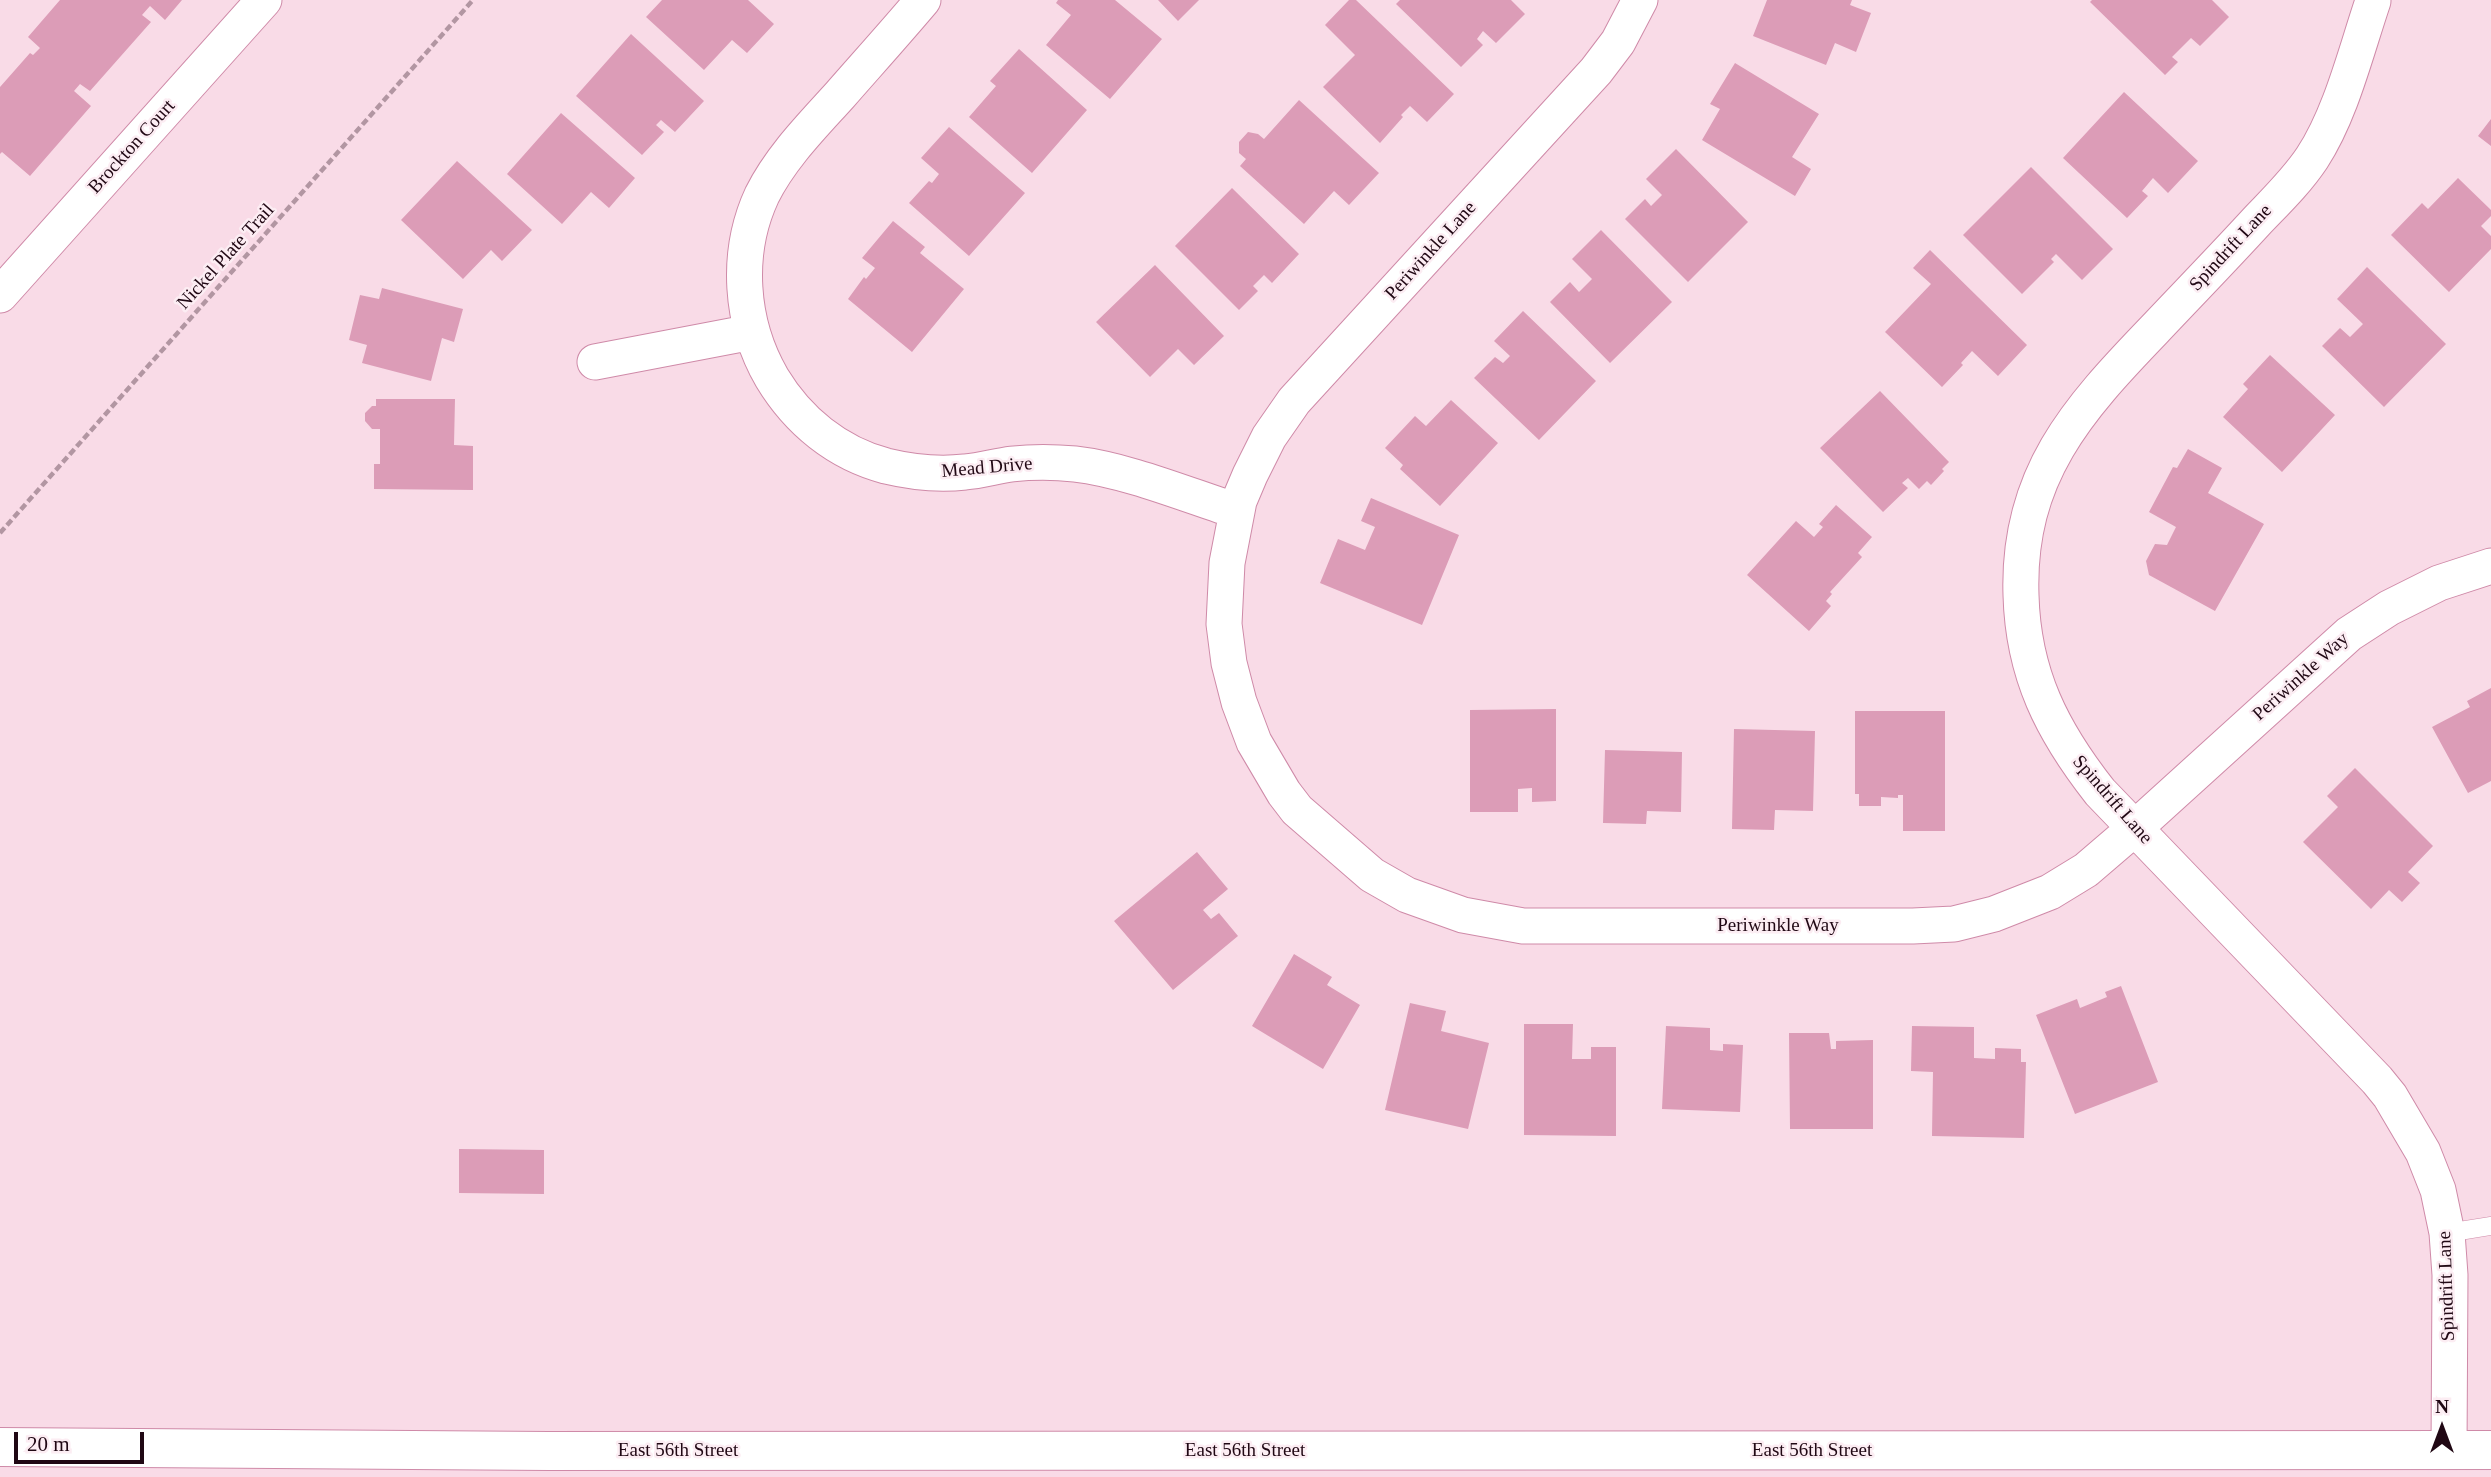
<!DOCTYPE html>
<html>
<head>
<meta charset="utf-8">
<style>
	body { margin:0 }
	#map { position:relative; width:2491px; height:1477px; overflow:hidden; background:#f9dbe7; font-family:Georgia,serif }
	canvas { display:block }
	.north { position:absolute; left:2407px; top:1393px; width:70px; height:70px; -webkit-text-stroke:5px #fcedf3; paint-order:stroke; rotate:0deg; font-size:19px; font-weight:700; line-height:28px; text-align:center; color:#200814 }
	.north::after { content:''; display:block; margin:auto; width:24px; height:32px; background:#200814; clip-path:polygon(50% 0,100% 100%,50% 72%,0 100%) }
	.scale { position:absolute; left:14px; top:1432px; width:130px; height:32px; box-sizing:border-box; border:4px solid #200814; border-top:0; padding-left:9px; font-size:21px; line-height:24px; white-space:nowrap; color:#200814; -webkit-text-stroke:5px #fcedf3; paint-order:stroke }
</style>
</head>
<body>
<div id="map">
<canvas width="2491" height="1477"></canvas>
<div class="north">N</div>
<div class="scale">20 m</div>
</div>
<script>
const context = document.querySelector('canvas').getContext('2d');
context.lineJoin = 'round';
function fillPath(path, color) {
  context.fillStyle = color;
  context.fill(path, 'evenodd');
}
function stroke(path, color, width, dash) {
  context.strokeStyle = color;
  context.lineWidth = width;
  context.lineCap = dash ? 'butt' : 'round';
  context.setLineDash(dash || []);
  context.stroke(path);
}
function label(font, color, halo, rows, align = 'center') {
  context.font = font + ' Georgia,serif';
  context.lineWidth = 5;
  context.setLineDash([]);
  context.textBaseline = 'middle';
  context.strokeStyle = halo;
  context.fillStyle = color;
  for (const [text, x, y, turn = 0] of rows) {
    context.save();
    context.translate(x, y);
    context.rotate((+turn || 0) * Math.PI / 180);
    context.textAlign = isNaN(turn) ? turn : align;
    if (halo) context.strokeText(text, 0, 0);
    context.fillText(text, 0, 0);
    context.restore();
  }
}
const building = new Path2D(`
	M60 0H182L165 20 150 6 142 15 151 22 90 91 80 84 74 91 91 106 30 176 2 152 0 154V87L30 53 33 55 40 48 28 37Z
	M662 0H748L774 24 747 53 732 40 704 70 646 17Z
	M1058 0H1115L1162 39 1110 99 1046 45 1071 15 1056 3Z
	M1158 0H1199L1178 21Z
	M1349 0H1356L1454 94 1427 122 1410 106 1401 115 1403 117 1380 143 1323 87 1355 55 1325 25Z
	M1400 0H1511L1525 14 1496 43 1483 31 1477 39 1483 45 1461 67 1396 4Z
	M1767 0H1852L1850 5 1871 13 1856 52 1835 43 1826 65 1753 36Z
	M2092 0H2212L2229 17 2200 46 2191 38 2172 57 2178 62 2165 75 2090 2Z
	M631 34 704 101 675 132 661 120 656 125 664 132 642 155 576 96Z
	M1019 49 1087 110 1032 173 969 117 996 86 990 81Z
	M1735 63 1819 114 1792 157 1811 169 1795 196 1702 140 1720 109 1710 104Z
	M2124 92 2198 161 2168 193 2153 178 2142 191 2148 196 2127 218 2063 158Z
	M1299 100 1379 173 1349 205 1334 191 1304 224 1240 166 1246 159 1239 153V142L1248 132 1258 134 1264 139Z
	M561 113 635 178 609 208 591 192 562 224 507 174Z
	M2491 119V146L2478 136Z
	M949 127 1025 193 969 256 909 203 929 181 932 183 939 174 921 158Z
	M1676 149 1748 222 1688 282 1625 219 1645 199 1651 206 1662 195 1646 179Z
	M457 161 532 230 502 261 491 250 463 279 401 220Z
	M2031 167 2113 249 2082 280 2056 254 2051 259 2054 262 2022 294 1963 235Z
	M2458 178 2491 210V216L2481 226 2491 236V249L2449 292 2391 235 2422 203 2428 209Z
	M1232 188 1299 254 1272 283 1264 275 1253 286 1258 291 1239 310 1175 246Z
	M893 221 925 247 920 253 964 289 912 352 848 299 864 277 866 279 875 268 862 258Z
	M1601 230 1672 302 1610 363 1550 302 1570 282 1579 292 1592 279 1572 259Z
	M1930 250 2027 345 1998 376 1972 351 1961 363 1963 365 1942 387 1885 332 1931 284 1913 268Z
	M1155 265 1224 336 1194 365 1178 349 1150 377 1096 322Z
	M2367 267 2446 344 2384 407 2322 346 2340 328 2350 337 2363 324 2337 299Z
	M382 288 463 309 454 342 442 338 431 381 362 363 367 345 349 340 360 295 379 299Z
	M1523 311 1596 381 1539 440 1474 378 1495 357 1503 363 1510 356 1494 341Z
	M2270 355 2335 415 2282 472 2223 417 2248 389 2243 384Z
	M1880 391 1949 462 1942 469 1944 471 1931 485 1927 481 1919 489 1908 478 1902 483 1908 488 1883 512 1820 448Z
	M376 399H455L454 445 473 446V490L374 489V464H380V429H372L365 421V413L372 406H376Z
	M1451 400 1498 443 1440 506 1400 469 1403 465 1385 448 1415 416 1426 426Z
	M2188 449 2222 468 2208 493 2264 524 2215 611 2149 575 2146 561 2155 544 2167 545 2176 527 2149 512 2173 467 2177 468Z
	M1371 498 1459 535 1422 625 1320 583 1338 539 1365 550 1375 527 1361 521Z
	M1836 505 1872 537 1858 553 1862 557 1830 592 1832 594 1826 601 1831 606 1809 631 1747 575 1796 521 1814 537 1823 527 1819 524Z
	M2491 688V781L2468 793 2432 727 2470 707 2467 701Z
	M1556 709V801L1532 802V788L1518 789V812H1470V710Z
	M1855 711H1945V831H1903V795H1898V798L1881 797V806H1859V794H1855Z
	M1734 729 1815 731 1813 811 1775 810 1774 830 1732 829Z
	M1605 750 1682 752 1681 812 1647 811 1646 824 1603 823Z
	M2355 768 2433 846 2408 872 2420 883 2402 902 2389 890 2371 909 2303 842 2338 807 2327 796Z
	M1197 852 1228 889 1203 910 1211 919 1219 913 1238 936 1173 990 1114 921Z
	M1294 954 1332 977 1327 985 1360 1005 1323 1069 1252 1026Z
	M2121 986 2158 1082 2075 1114 2036 1015 2077 999 2080 1008 2107 997 2105 992Z
	M1410 1003 1446 1011 1441 1031 1489 1043 1468 1129 1385 1110Z
	M1524 1024H1573L1572 1059H1591V1047H1616V1136L1524 1135Z
	M1666 1026 1710 1028V1050L1723 1051V1044L1743 1045 1740 1112 1662 1109Z
	M1912 1026 1974 1027V1058L1995 1059V1048L2021 1049V1062H2026L2024 1138 1932 1136 1933 1072 1911 1071Z
	M1789 1033H1829L1831 1049H1836V1041L1873 1040V1129H1790Z
	M459 1149 544 1150V1194L459 1193Z`);
const path = new Path2D(`
	M0 533 473 0`);
const lane = new Path2D(`
	M2447 1233 2491 1226`);
const street = new Path2D(`
	M923 0C896 32 868 63 840 95 812 126 781 157 762 195 735 253 740 323 772 378 798 421 837 453 886 466 911 472 939 475 965 472 981 471 996 466 1012 464 1031 462 1055 462 1075 464 1127 470 1187 495 1237 511
	M1640 0 1618 42 1596 71 1294 401 1269 437 1250 475 1239 501 1227 563 1224 624 1229 663 1239 702 1254 742 1284 793 1297 810 1372 875 1407 895 1463 915 1523 926H1913L1954 924 1994 914 2050 892 2086 870 2135 828 2349 634 2389 608 2439 583 2491 566
	M2373 1C2356 51 2341 114 2312 158 2296 182 2275 202 2256 222 2223 258 2188 294 2154 330 2077 410 2017 476 2021 595 2023 674 2052 731 2100 792L2377 1080 2390 1096 2423 1152 2438 1190 2447 1233 2450 1275 2449 1450
	M0 295 264 0
	M595 362 752 332`);
const secondary = new Path2D(`
	M0 1447 549 1451 2491 1450`);
const streetNames = [
	["Brockton Court",132,147,-48],
	["Spindrift Lane",2231,248,-47],
	["Periwinkle Lane",1431,251,-48],
	["Nickel Plate Trail",226,257,-48],
	["Mead Drive",987,468,-5],
	["Periwinkle Way",2301,677,-42],
	["Spindrift Lane",2112,800,49],
	["Periwinkle Way",1778,926],
	["Spindrift Lane",2447,1286,-92],
	["East 56th Street",678,1451],
	["East 56th Street",1245,1451],
	["East 56th Street",1812,1451]
];
fillPath(building, '#dc9cb7');
stroke(lane, '#cf8aa8', 19);
stroke(street, '#cf8aa8', 37);
stroke(secondary, '#cf8aa8', 40);
stroke(path, '#b296a2', 4.5, [7, 3.5]);
stroke(lane, '#fff', 18);
stroke(street, '#fff', 35);
stroke(secondary, '#fff', 38);
label('19px', '#200814', '#fcedf3', streetNames);
</script>
</body>
</html>
